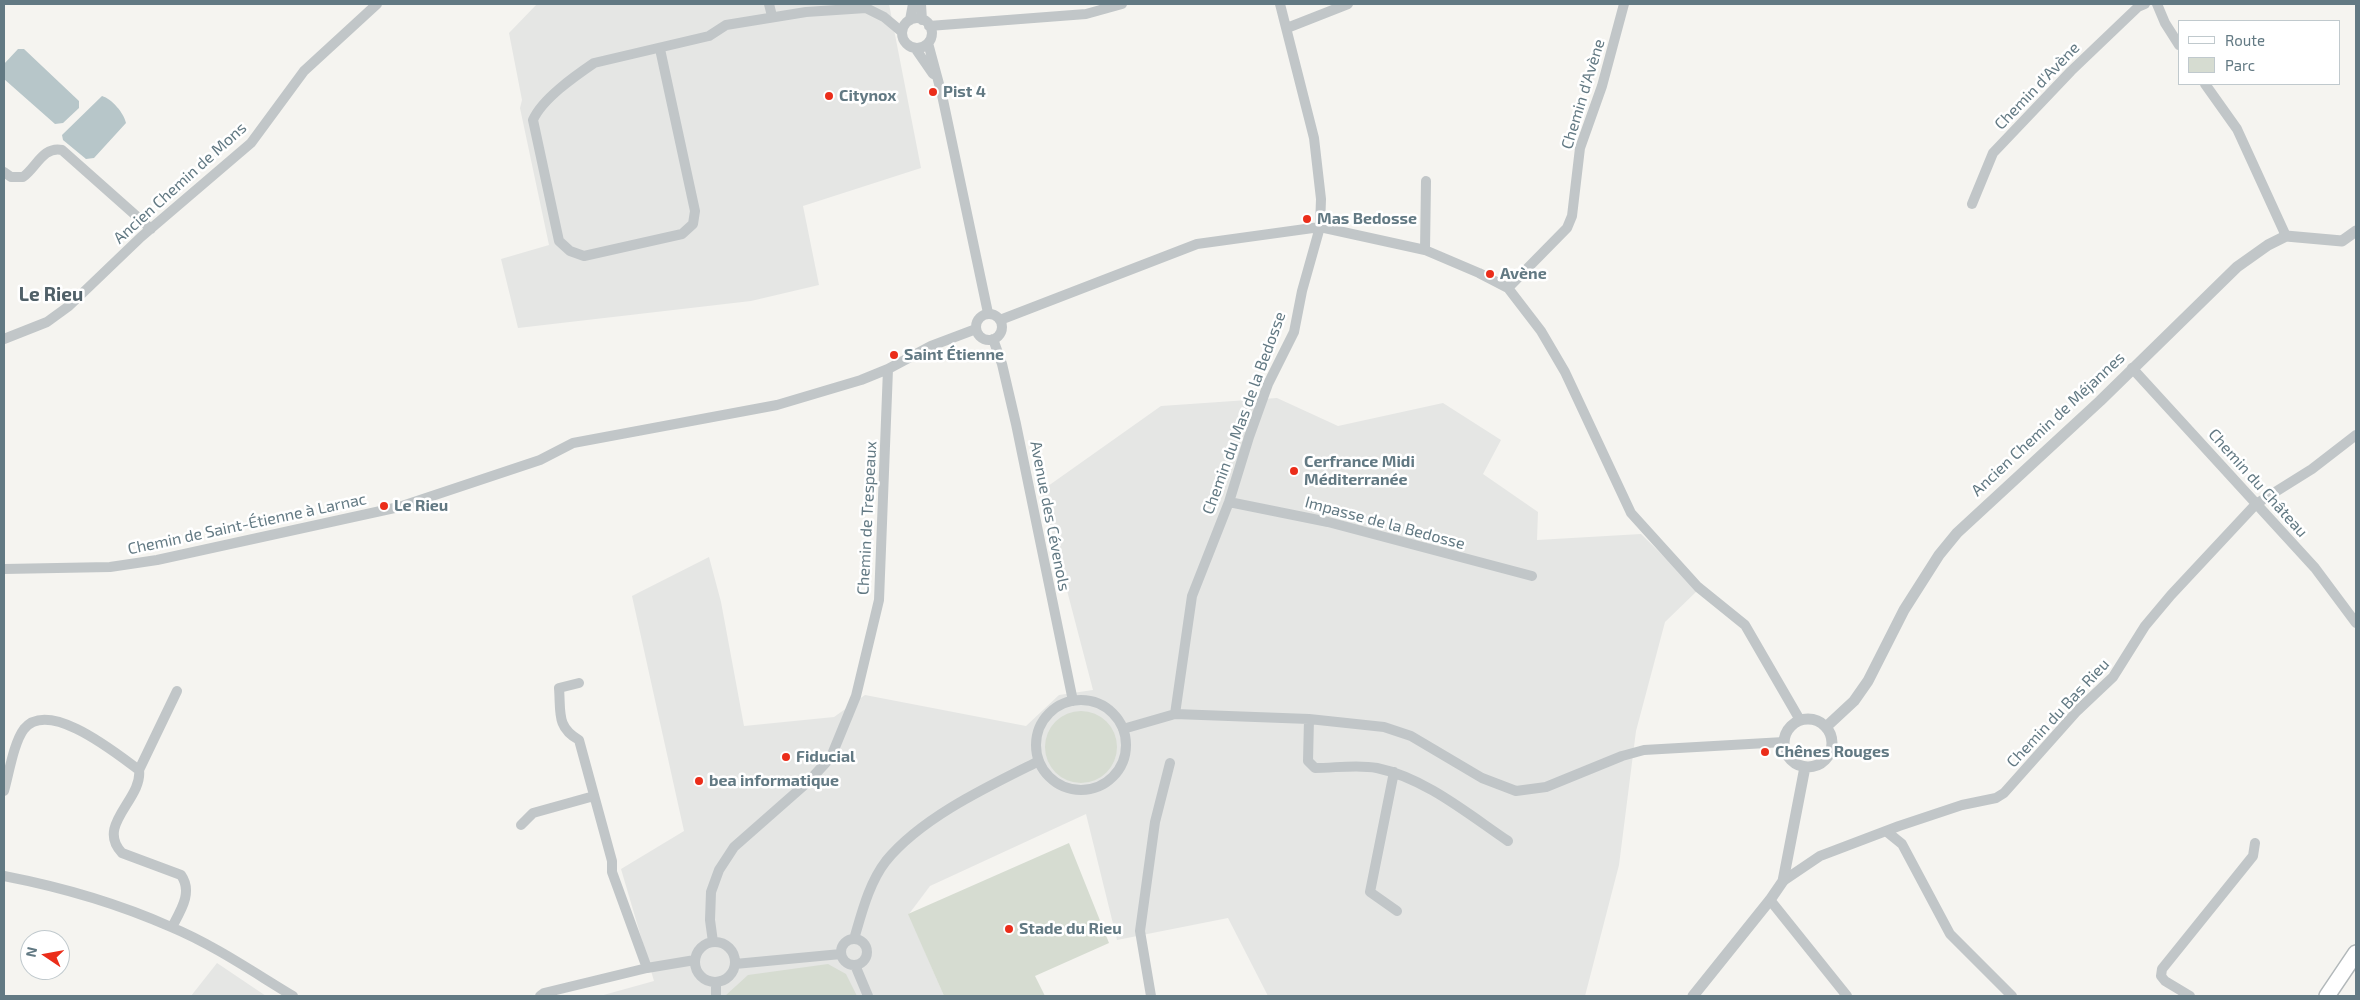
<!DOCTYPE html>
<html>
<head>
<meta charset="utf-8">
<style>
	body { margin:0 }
	#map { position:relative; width:2360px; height:1000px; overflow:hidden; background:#f5f4f0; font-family:"Exo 2",sans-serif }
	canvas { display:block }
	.frame { position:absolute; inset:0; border:5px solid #627983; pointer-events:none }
	.legend { position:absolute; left:2178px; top:20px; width:162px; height:65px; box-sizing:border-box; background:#fff; border:1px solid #c0c9cd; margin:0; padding:6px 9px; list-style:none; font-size:15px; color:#627983 }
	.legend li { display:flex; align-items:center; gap:10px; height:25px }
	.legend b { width:25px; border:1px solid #c0c9cd }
	.north { position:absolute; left:20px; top:930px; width:50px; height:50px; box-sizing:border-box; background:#fff; border:1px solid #c0c9cd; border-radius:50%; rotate:282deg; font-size:14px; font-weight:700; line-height:20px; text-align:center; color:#627983 }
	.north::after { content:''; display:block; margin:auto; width:18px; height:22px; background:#eb2d1a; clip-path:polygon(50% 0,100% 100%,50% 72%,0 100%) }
</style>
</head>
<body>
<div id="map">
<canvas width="2360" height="1000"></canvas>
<div class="frame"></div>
<ul class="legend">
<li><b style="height:6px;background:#fff"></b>Route</li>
<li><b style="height:14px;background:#d6dcd1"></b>Parc</li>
</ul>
<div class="north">N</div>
</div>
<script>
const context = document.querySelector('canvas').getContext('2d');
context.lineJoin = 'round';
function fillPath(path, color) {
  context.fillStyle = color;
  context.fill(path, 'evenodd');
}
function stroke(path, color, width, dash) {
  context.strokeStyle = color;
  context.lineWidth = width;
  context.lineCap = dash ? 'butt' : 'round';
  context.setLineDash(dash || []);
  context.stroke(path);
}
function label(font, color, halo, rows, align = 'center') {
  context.font = font + ' "Exo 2",sans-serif';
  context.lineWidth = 5;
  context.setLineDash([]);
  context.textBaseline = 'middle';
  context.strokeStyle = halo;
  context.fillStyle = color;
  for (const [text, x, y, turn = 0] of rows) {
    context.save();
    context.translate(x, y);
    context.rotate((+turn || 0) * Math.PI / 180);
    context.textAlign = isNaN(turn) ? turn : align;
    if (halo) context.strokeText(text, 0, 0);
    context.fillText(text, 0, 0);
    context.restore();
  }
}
const built = new Path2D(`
	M537 4H889L921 168 803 206 819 285 751 301 518 328 501 259 549 245 520 108 522 100 509 33Z
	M1277 398 1338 426 1443 403 1501 440 1483 474 1538 512 1537 540 1641 534 1698 590 1665 622 1636 731 1619 865 1585 996H1268L1228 918 1117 940 1086 814 930 886 909 914 944 996H600L654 981 621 869 684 831 632 596 709 557 721 602 744 726 834 717 865 695 1026 726 1059 695 1093 690 1041 491 1161 406Z
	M217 963 266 996H191Z`);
const green = new Path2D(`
	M1045 747a36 36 0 1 1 72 0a36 36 0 1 1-72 0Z
	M1069 843 1109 943 1035 976 1045 996H944L908 914Z
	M828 964 846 974 857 996H725L748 975Z`);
const water = new Path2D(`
	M18 49H24L79 101V108L63 123 55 124 4 79V64Z
	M102 96C112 99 124 113 126 123L94 158 86 159 63 140 62 135Z`);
const minor = new Path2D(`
	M769 4 772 16
	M921 4 922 20
	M2157 4 2165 23 2179 45
	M902 33a15 15 0 1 1 30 0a15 15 0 1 1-30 0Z
	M910 20 913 4
	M929 26 1086 14 1122 4
	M1287 28 1348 4
	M928 43 942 95 988 313
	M915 48 933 74
	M660 49 695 211 693 224 682 234 584 256 570 251 559 241 533 120C542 99 575 76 594 63L709 36 726 25 806 12 866 8 884 17 902 32
	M2205 84 2237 129 2286 236
	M4 172 11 177H23C36 168 43 146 62 150L151 229
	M1972 204 1993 153 2071 71 2138 7 2145 4
	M1425 250 1426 181
	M1508 288 1567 228 1572 216 1580 148 1602 86 1624 4
	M976 327a13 13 0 1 1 26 0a13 13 0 1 1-26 0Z
	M1000 320 1197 244 1320 227 1425 250 1479 273 1508 288 1541 331 1565 372 1631 513 1698 587 1745 625 1800 720
	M4 339 47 322 69 306 141 237 251 143 304 71 377 4
	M993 339 1002 364 1016 424 1073 701
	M2132 368 2315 568 2356 623
	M1229 502 1328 522 1532 576
	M4 569 110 567 157 560 399 507 540 460 573 443 777 405 861 380 888 369 931 346 976 329
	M579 683 559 688C561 712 556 727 579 740L612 861V872L647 968
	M1036 745a45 45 0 1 1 90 0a45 45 0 1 1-90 0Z
	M1175 714 1192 596 1229 502 1249 437 1268 384 1294 332 1302 291 1320 227 1321 199 1314 138 1280 4
	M1309 719 1308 761 1315 768C1335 768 1358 764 1377 768 1425 778 1468 814 1508 841
	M1123 729 1175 714 1309 719 1384 727 1411 736 1482 778 1516 791 1546 787 1622 756 1644 750 1784 742
	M1394 772 1370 892 1397 911
	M4 791C9 773 14 742 24 729 49 698 117 754 139 770
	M521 825 533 813 594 796
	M1886 831 1902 844 1950 934 2012 996
	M4 876C61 887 117 903 171 927 214 945 253 972 293 996
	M1783 881 1820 856 1899 826 1962 805 1996 798 2004 793 2077 711 2113 677 2145 626 2171 595 2256 504 2312 469 2356 435
	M1770 900 1847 996
	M172 927C181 910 193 892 181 875L122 853C95 825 143 799 139 770L177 691
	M841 952a13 13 0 1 1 26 0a13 13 0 1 1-26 0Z
	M854 939C862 912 869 883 886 861 922 817 989 786 1039 761
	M713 942 710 920 711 892 719 870 734 847 809 781 831 757 856 696 879 600 888 369
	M695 962a20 20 0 1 1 40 0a20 20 0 1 1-40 0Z
	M735 964 841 954
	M855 965 868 996
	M716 982V996
	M540 996 544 993 647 968 695 960
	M1151 996 1140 931 1155 822 1170 763
	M2190 996 2165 981 2161 976 2162 969 2253 856 2255 843`);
const tertiary = new Path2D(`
	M1784 743a24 24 0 1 1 48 0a24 24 0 1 1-48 0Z
	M1826 727 1854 701 1868 681 1904 610 1939 555 1957 533 2100 401 2237 267 2268 245 2286 236 2342 241 2356 231
	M1693 996 1770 900 1783 881 1805 767`);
const primary = new Path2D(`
	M2327 996 2356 953`);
const markers = [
	[933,92,5,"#eb2d1a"],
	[829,96,5,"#eb2d1a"],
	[1307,219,5,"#eb2d1a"],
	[1490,274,5,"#eb2d1a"],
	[894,355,5,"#eb2d1a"],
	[1294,471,5,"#eb2d1a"],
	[384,506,5,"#eb2d1a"],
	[1765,752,5,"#eb2d1a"],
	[786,757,5,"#eb2d1a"],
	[699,781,5,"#eb2d1a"],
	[1009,929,5,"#eb2d1a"]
];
const streetNames = [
	["Chemin d'Avène",2037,86,-46],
	["Chemin d'Avène",1583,94,-73],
	["Ancien Chemin de Mons",180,183,-42],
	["Chemin du Mas de la Bedosse",1244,413,-70],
	["Ancien Chemin de Méjannes",2048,424,-43],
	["Chemin du Château",2258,483,48],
	["Avenue des Cévenols",1050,516,79],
	["Chemin de Trespeaux",867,518,-87],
	["Impasse de la Bedosse",1385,523,15],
	["Chemin de Saint-Étienne à Larnac",247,524,-12],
	["Chemin du Bas Rieu",2058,713,-47]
];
const poiNames = [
	["Pist 4",943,92],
	["Citynox",839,96],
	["Mas Bedosse",1317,219],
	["Avène",1500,274],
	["Saint Étienne",904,355],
	["Cerfrance Midi",1304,462],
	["Méditerranée",1304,480],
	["Le Rieu",394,506],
	["Chênes Rouges",1775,752],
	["Fiducial",796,757],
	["bea informatique",709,781],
	["Stade du Rieu",1019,929]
];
const quarterNames = [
	["Le Rieu",51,295]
];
fillPath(built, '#e5e6e4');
fillPath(green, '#d6dcd1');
fillPath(water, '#b7c6c9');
stroke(primary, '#b2b8ba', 18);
stroke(minor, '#c1c6c8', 10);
stroke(tertiary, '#c1c6c8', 11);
stroke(primary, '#fff', 15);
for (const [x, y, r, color] of markers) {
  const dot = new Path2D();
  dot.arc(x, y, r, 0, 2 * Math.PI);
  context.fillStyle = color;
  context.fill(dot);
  stroke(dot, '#fff', 2);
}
label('16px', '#627983', '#fff', streetNames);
label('bold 16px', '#627983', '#fff', poiNames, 'left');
label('bold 19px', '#506068', '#fff', quarterNames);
</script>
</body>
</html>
